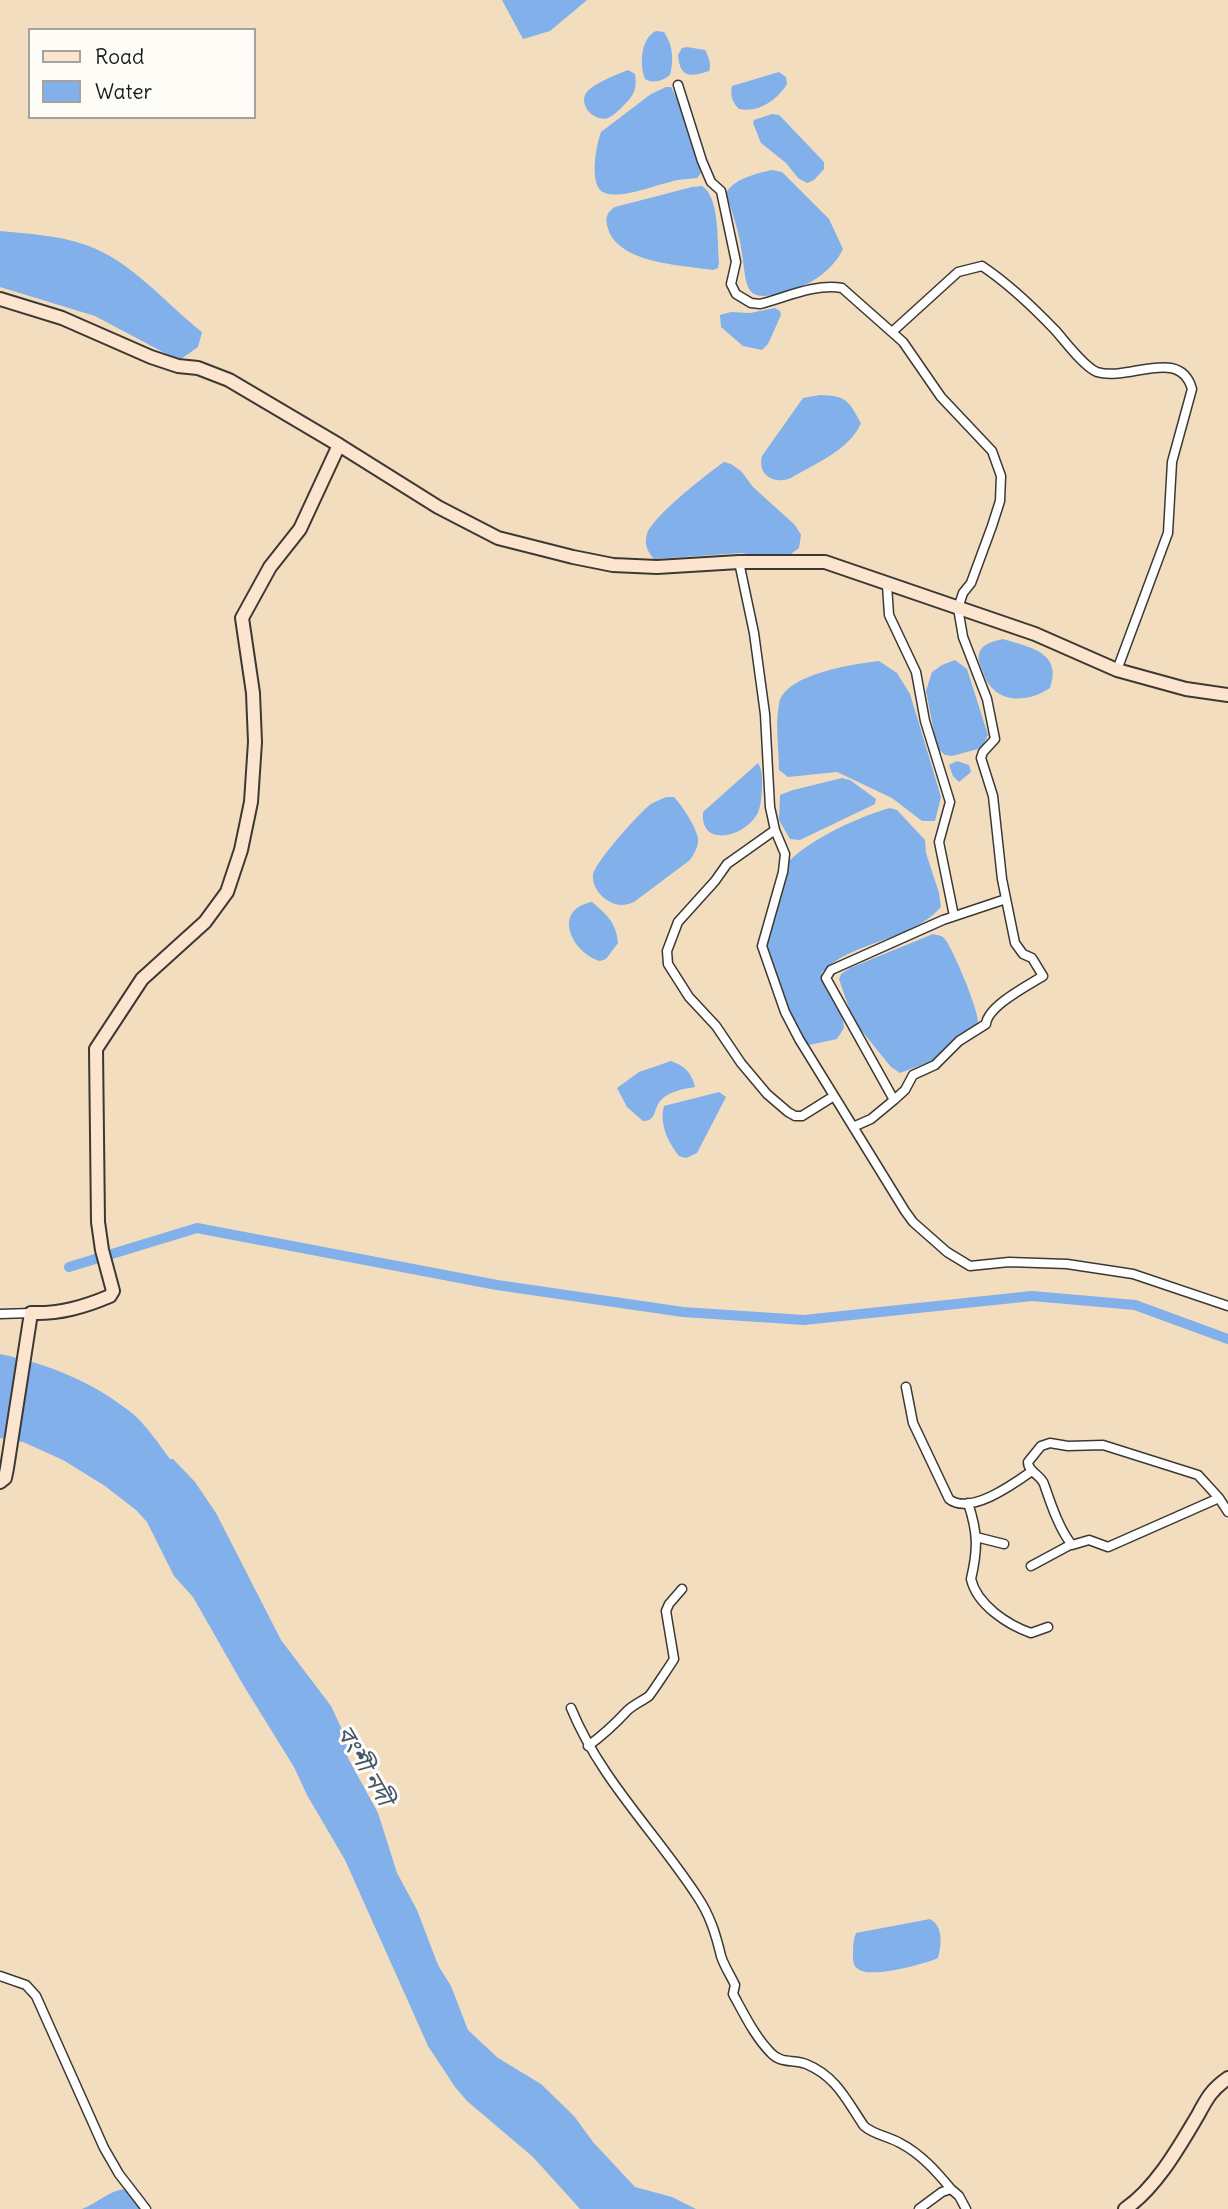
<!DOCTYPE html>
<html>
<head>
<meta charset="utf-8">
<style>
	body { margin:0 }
	#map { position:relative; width:1228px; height:2209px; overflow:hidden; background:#f3ddbf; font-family:Delius,sans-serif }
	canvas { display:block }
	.legend { position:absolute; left:28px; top:28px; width:228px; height:91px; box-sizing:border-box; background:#fdfcf7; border:2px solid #a3a29f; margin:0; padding:9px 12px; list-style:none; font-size:21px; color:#1c1c1c }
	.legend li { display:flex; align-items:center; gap:14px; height:35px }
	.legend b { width:35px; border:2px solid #a3a29f }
</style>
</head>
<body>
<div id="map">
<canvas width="1228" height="2209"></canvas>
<ul class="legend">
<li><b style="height:9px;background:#fce5cf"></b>Road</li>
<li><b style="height:19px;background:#81b0eb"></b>Water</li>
</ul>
</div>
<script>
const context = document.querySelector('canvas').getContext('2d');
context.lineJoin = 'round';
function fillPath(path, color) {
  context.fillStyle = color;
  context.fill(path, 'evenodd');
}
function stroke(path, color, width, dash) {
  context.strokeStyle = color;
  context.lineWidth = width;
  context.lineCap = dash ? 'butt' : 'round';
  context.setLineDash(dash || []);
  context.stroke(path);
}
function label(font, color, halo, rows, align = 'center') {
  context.font = font + ' Delius,"Noto Sans Bengali",sans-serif';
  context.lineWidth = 6;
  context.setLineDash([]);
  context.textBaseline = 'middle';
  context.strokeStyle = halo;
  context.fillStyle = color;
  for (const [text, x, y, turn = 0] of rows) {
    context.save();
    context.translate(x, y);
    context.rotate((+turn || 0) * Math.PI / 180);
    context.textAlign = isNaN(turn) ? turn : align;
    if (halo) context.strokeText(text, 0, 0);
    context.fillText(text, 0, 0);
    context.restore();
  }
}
const water = new Path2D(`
	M502 0H587L550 31 523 39Z
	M656 31 664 32C673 45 674 60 670 75 662 81 654 84 645 79 639 64 641 38 656 31Z
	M687 47 705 50C708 56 712 64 709 71 689 78 680 77 678 55L682 48Z
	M628 70 635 74C637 88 635 94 625 104 620 109 615 115 608 118 596 122 580 108 585 95 589 85 618 74 628 70Z
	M779 72 786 77 787 84C777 100 759 113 739 109 732 102 730 95 732 86Z
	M666 87H671L678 100 701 173 697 178C688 179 678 179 670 182 653 186 621 199 605 193 588 188 596 145 601 132L651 94Z
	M772 114 779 115 784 120 824 162V169L814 180 807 183 798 178 786 163 761 143 753 123 754 120Z
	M772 170 782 172 829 219 843 249C834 268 814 283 794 289 741 307 748 289 741 247 738 229 732 211 726 194 732 179 758 173 772 170Z
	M702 186C720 197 717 242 719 262L718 268 713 270C682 265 615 264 607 225 605 217 608 211 615 207L692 187Z
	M0 231C29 234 58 235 86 245 132 261 165 303 202 332L198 347 181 359 174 358 95 316 0 287Z
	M775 308 780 311 781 315 768 344 762 350 743 346 721 327 720 315 731 312 750 313Z
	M820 395C847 396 848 400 861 423 850 450 814 464 791 478 774 485 757 475 762 456L803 398Z
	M724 462 731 464 741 471 753 487 795 525 801 535 799 548 791 554 777 557H767L741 553 654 559C647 551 644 544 647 534 653 516 707 474 724 462Z
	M1003 639C1029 647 1063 652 1050 688 1026 704 993 704 983 672 981 666 976 658 980 651 984 643 995 641 1003 639Z
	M955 660 967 669 988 735 983 745 978 749 952 756 945 755 937 748 926 691 932 672 942 665Z
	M879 661 897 673 910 694 941 797 935 821H922L892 798 837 772 788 777 779 770C779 749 775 725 779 704 784 674 854 664 879 661Z
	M957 761 969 765 971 772 959 782 953 776 949 765Z
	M758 763C763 771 762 780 762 789 761 798 761 809 756 816 743 837 700 848 703 812Z
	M842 778 850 780 876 799 875 804 800 840 790 839 779 820 780 795 793 790Z
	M666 797H674C683 807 695 825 698 838 699 846 694 854 690 860L634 902C623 907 614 906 604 898 598 893 592 884 593 875 595 862 640 812 651 804 656 801 662 799 666 797Z
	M890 808 897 810 925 840 926 853 939 893 941 907C909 943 854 939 821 973L843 1020 844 1028 837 1039 809 1045 797 1034 772 974 766 945 788 871 789 861C813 838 858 817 890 808Z
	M592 902C607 915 616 922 618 943L606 959 600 961C572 953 551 910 592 902Z
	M933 934C937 935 941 935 944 938 952 946 980 1013 978 1023L954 1038 932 1061 900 1073 891 1067 853 1020 839 979 841 974 850 968Z
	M671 1061C685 1066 691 1072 695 1087 684 1089 669 1091 661 1100 653 1109 657 1121 643 1121L627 1107 617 1088 639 1072Z
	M719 1092 726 1097 697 1153 686 1158 679 1156C668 1142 659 1124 664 1106Z
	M0 1354C51 1365 91 1381 132 1413 147 1426 158 1443 170 1459H173L195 1482 216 1513 281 1640 331 1706 346 1738 348 1758 378 1813 397 1873 417 1910 438 1965 451 1986 468 2030 498 2058 541 2084 574 2116 593 2142 635 2187 672 2197 696 2209H580L533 2157 467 2101 455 2087 428 2046 345 1860 307 1795 294 1767 242 1683 193 1597 174 1576 147 1522 136 1510 105 1486 63 1460 23 1442 0 1438Z
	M930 1919C943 1926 942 1944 938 1958 925 1964 869 1979 858 1969 853 1966 853 1960 853 1954 853 1947 853 1940 856 1933Z
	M125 2189 141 2209H82C96 2204 110 2190 125 2189Z`);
const canal = new Path2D(`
	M69 1267 197 1228 497 1285 683 1312 804 1320 1032 1296 1135 1305 1228 1339`);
const street = new Path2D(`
	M678 85 702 161 711 182 721 191 736 262 731 284 736 294 751 303 760 304C784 298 816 283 842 288L903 342 941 397 992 451 1001 476 1000 501 992 526 971 583 963 593 958 608 963 637 987 699 995 739 983 752 981 758 993 796 1002 879 1015 943 1023 954 1032 958 1043 976C1027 986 988 1006 986 1024L959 1041 935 1065 913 1075 905 1090 894 1100 871 1119 853 1127
	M892 332 958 272 982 266C1009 284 1032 306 1055 330 1065 341 1084 367 1097 372 1128 382 1180 346 1192 389L1172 462 1168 533 1117 670
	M739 562 754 633 765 714 770 807 775 830 785 854 783 872 762 946 785 1012 799 1039 905 1211 913 1222 947 1252 970 1266 1009 1262 1067 1264 1133 1274 1228 1306
	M887 585 889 615 916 672 925 721 950 802 939 842 954 916
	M775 830 727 864 715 881 678 922 667 951 668 964 689 997 716 1026 741 1063 767 1094 788 1112 795 1116H802L834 1096
	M894 1100 826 978 831 970 943 920 1006 899
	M0 1314 31 1313
	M906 1387 913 1423 949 1499C970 1516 1015 1483 1032 1471
	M1219 1498 1108 1547 1089 1540 1072 1545C1059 1529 1051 1504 1044 1484 1040 1474 1028 1472 1028 1462L1041 1446 1050 1443 1068 1446 1103 1445 1198 1475 1219 1498 1228 1512
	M968 1503C978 1533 978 1549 971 1579 977 1605 1008 1625 1031 1633L1048 1627
	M976 1537 1004 1544
	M1031 1566 1070 1545
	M571 1708C600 1779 656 1833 697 1896 710 1915 716 1935 721 1956 724 1966 731 1976 735 1985L733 1994C744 2014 755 2037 771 2053 781 2064 794 2059 806 2064 836 2076 847 2101 864 2126 874 2135 888 2136 900 2143 921 2154 936 2171 951 2189
	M588 1746C603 1735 614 1725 626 1712 632 1705 641 1702 649 1696 651 1694 671 1664 674 1659L666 1611 669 1604 682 1589
	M0 1976 26 1985 36 1996 104 2148 119 2174 146 2209
	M919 2209 942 2192 951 2189 959 2196 966 2209`);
const secondary = new Path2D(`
	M0 299 62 318 151 357 178 366 198 368 229 380 339 445 438 507 498 538 573 557 613 565 657 567 739 562H825L1035 634 1117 670 1186 689 1228 695
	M0 1482 5 1478 7 1468 31 1313C60 1314 84 1307 110 1296L113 1291 102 1250 98 1222 96 1049 142 979 205 922 227 892 241 850 251 802 255 742 253 693 242 618 270 567 300 529 339 445
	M1125 2209C1156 2188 1179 2147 1198 2115 1207 2098 1212 2089 1228 2078`);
const waterNames = [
	["বংশী নদী",364,1766,60]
];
fillPath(water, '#81b0eb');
stroke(canal, '#81b0eb', 10);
stroke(street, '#3c3934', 11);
stroke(secondary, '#3c3934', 16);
stroke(street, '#fff', 8);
stroke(secondary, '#fce5cf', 12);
label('italic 24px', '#44576f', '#fdfcf7', waterNames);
</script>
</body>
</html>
